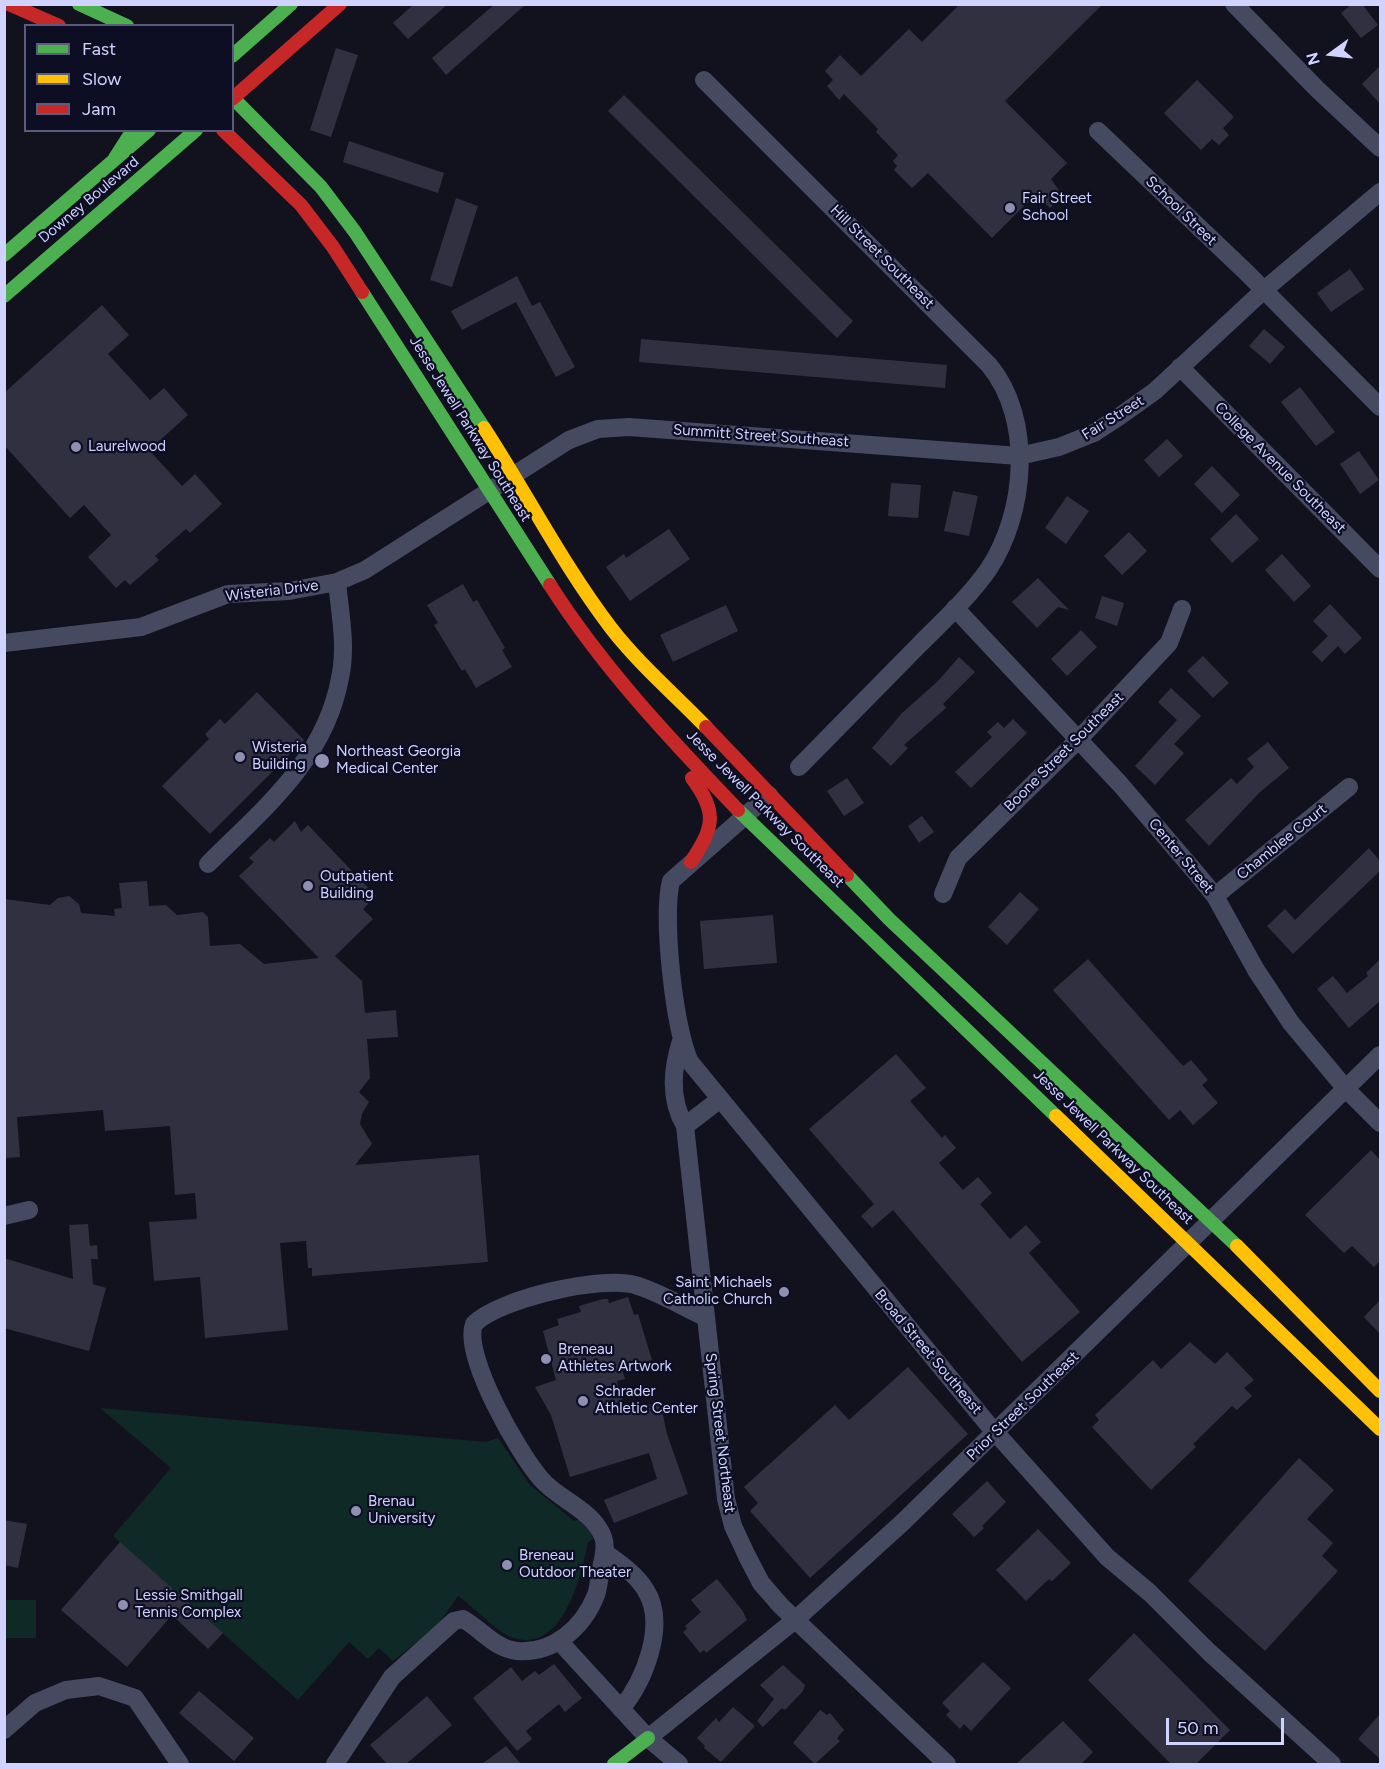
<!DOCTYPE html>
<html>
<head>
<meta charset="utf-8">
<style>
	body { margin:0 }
	#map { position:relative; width:1385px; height:1769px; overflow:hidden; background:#12121f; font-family:Figtree,sans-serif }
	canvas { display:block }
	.frame { position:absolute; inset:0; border:6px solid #d0d3ff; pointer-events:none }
	.legend { position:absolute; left:24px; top:24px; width:210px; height:108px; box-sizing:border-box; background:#0d0d24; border:2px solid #5b5c7c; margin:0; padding:8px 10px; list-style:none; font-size:18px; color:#d0d3ff }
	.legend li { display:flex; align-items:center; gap:12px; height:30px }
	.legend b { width:30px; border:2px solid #5b5c7c }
	.north { position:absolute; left:1301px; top:24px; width:60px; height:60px; -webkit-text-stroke:4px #0d0d24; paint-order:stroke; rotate:255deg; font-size:16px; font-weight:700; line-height:24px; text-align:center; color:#d0d3ff }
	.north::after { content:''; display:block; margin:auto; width:21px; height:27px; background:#d0d3ff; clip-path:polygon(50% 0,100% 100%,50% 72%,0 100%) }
	.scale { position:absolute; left:1166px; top:1718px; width:118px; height:27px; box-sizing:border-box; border:3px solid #d0d3ff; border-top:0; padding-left:8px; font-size:18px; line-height:21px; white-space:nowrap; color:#d0d3ff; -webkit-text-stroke:4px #0d0d24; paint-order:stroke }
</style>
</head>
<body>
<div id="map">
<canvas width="1385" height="1769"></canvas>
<div class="frame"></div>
<ul class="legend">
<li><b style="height:8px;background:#4caf50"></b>Fast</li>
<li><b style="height:8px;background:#ffc107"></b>Slow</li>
<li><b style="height:8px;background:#c62828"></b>Jam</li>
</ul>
<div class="north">N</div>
<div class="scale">50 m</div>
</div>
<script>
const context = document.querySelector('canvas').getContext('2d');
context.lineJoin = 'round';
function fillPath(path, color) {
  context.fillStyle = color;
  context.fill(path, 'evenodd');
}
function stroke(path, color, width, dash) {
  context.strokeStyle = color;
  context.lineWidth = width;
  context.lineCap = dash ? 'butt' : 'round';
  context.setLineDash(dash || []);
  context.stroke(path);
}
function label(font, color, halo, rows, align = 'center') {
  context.font = font + ' Figtree,sans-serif';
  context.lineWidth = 4.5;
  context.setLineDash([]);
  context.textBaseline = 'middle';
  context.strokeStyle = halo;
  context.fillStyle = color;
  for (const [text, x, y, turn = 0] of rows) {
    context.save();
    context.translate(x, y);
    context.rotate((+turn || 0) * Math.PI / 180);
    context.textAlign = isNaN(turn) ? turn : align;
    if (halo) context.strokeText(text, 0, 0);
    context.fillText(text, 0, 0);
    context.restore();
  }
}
const green = new Path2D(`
	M100 1408 486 1442 498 1438 530 1485 574 1521 586 1518 593 1539 588 1542C581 1575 564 1653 514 1638 498 1634 473 1606 458 1596L437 1626 393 1661 379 1648 368 1659 349 1642 298 1700 113 1536 171 1468Z
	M4 1600H36V1638H5Z`);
const building = new Path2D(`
	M414 4H448L408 39 393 23Z
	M495 4H526L446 75 432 58Z
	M960 4H1103L1005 101 1067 163 1051 179 1063 196 1050 208 1042 200 1039 203 1033 197 992 238 928 173 912 188 894 170 897 166 893 161 898 155 876 132 878 129 844 94 839 100 827 86 833 80 825 71 840 55 861 76 909 29 922 42Z
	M1352 4H1362L1378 25 1361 38 1341 13Z
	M336 48 358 55 331 137 310 130Z
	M1380 66V104L1362 84Z
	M1197 80 1234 117 1223 128 1229 135 1219 145 1212 139 1201 150 1164 113Z
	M624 95 853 321 837 338 608 111Z
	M349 141 444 173 438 193 343 162Z
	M456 198 478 206 452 287 430 280Z
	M1350 269 1364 289 1331 312 1317 293Z
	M517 276 532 306 540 302 575 367 556 377 516 302 462 330 451 311Z
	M102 305 129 335 108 354 150 400 164 388 188 415 149 450 182 486 195 474 222 504 190 533 186 529 155 556 159 560 130 585 125 580 116 588 88 557 111 535 84 505 70 518 4 445V393Z
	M1264 329 1285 347 1270 364 1249 346Z
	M641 339 947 365 945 388 639 362Z
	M1300 387 1335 432 1316 446 1281 402Z
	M1167 439 1183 456 1159 477 1144 460Z
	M1359 451 1379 480 1360 494 1340 464Z
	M1212 466 1240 495 1222 513 1194 484Z
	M891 483 921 485 918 518 888 516Z
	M953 491 978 496 969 536 944 531Z
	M1067 496 1089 511 1066 544 1045 528Z
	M1236 514 1259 539 1232 563 1210 539Z
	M669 529 690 559 630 601 606 567 624 554 626 558Z
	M1129 532 1147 551 1122 575 1104 556Z
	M1282 554 1311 586 1294 602 1265 570Z
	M1038 578 1069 610 1058 607 1037 628 1012 602Z
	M463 584 473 602 477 600 505 648 502 650 512 667 476 688 465 669 462 671 434 625 438 623 427 605Z
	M1102 596 1124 603 1117 626 1095 618Z
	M1330 604 1362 638 1345 654 1338 646 1322 662 1312 652 1328 636 1313 621Z
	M726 605 738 631 673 662 660 635Z
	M1081 630 1097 647 1067 676 1051 659Z
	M1203 656 1229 683 1213 698 1187 671Z
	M959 657 975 672 943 704 946 708 904 745 908 748 891 766 872 748 902 713 938 681Z
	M1171 688 1201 716 1174 744 1184 753 1155 785 1135 766 1177 720 1158 702Z
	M257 692 304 740 210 834 162 786 209 739 205 734 220 719 225 724Z
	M1013 719 1027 733 971 788 955 772 992 737 987 732 998 722 1004 728Z
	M1268 742 1289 768 1259 793 1209 846 1185 820 1231 778 1237 784 1254 767 1247 759Z
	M847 778 864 803 844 816 827 791Z
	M922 816 934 832 919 843 908 826Z
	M295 821 301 832 308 825 376 896 363 909 373 919 335 956 362 981 365 1013 396 1010 398 1037 367 1039 370 1078 359 1092 369 1102 362 1114 360 1124 372 1144 355 1165 479 1155 488 1262 312 1276V1268H308L306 1241 280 1243 288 1330 205 1338 200 1277 154 1281 149 1222 197 1219 195 1193 175 1195 170 1126 105 1131 103 1110 17 1117 20 1157 4 1158V899L50 905 58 898 69 896 79 904 81 913 115 916 114 909 122 908 119 883 147 881 149 906 166 905 177 915 203 912 208 917 210 946 240 944 264 964 319 958 239 876 254 862 249 858 270 838 274 842Z
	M1369 848 1380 861V871L1293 954 1267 926 1285 909 1295 920Z
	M1020 892 1039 909 1007 945 988 927Z
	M773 915 777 963 704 969 700 921Z
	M1088 959 1183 1066 1191 1060 1208 1080 1202 1085 1218 1103 1193 1125 1180 1110 1169 1120 1053 990Z
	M1380 959V1001L1349 1028 1317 989 1333 976 1347 993 1368 976 1366 973Z
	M896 1054 926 1088 910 1101 942 1138 945 1135 956 1148 939 1163 963 1190 978 1177 992 1193 980 1204 1010 1239 1026 1225 1041 1242 1029 1253 1080 1312 1022 1362 893 1210 872 1228 861 1216 874 1204 809 1129Z
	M1371 1150 1380 1160V1261L1374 1267 1352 1246 1344 1253 1305 1215Z
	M88 1224 90 1246 97 1245 98 1259H91L93 1284 106 1288 89 1351 4 1328V1258L73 1279 69 1225Z
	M628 1297 634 1315 638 1314 652 1360 622 1369 625 1379 617 1381 626 1412 660 1401 667 1434 688 1494 614 1523 604 1500 657 1479 649 1453 570 1477 551 1415 535 1387 556 1380 543 1331 559 1325 557 1319 581 1312 579 1306 603 1299H608L609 1303Z
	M1380 1300V1334L1364 1317Z
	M1190 1342 1215 1364 1227 1352 1254 1380 1244 1388 1252 1396 1237 1410 1232 1406 1193 1444 1196 1447 1151 1490 1092 1427 1099 1420 1095 1415 1153 1360 1161 1369Z
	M908 1367 968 1434 810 1578 750 1511 758 1503 744 1487 835 1405 849 1420Z
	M1299 1458 1334 1490 1307 1519 1333 1543 1322 1556 1338 1571 1265 1651 1188 1581Z
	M987 1481 1006 1502 982 1526 984 1528 974 1537 952 1514Z
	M4 1520 27 1524 18 1568 4 1565Z
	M1038 1529 1071 1563 1052 1581 1049 1579 1026 1601 996 1570Z
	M120 1542 223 1633 208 1649 172 1615 127 1667 61 1610Z
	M717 1579 742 1610 747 1620 706 1653 704 1650 700 1653 683 1632 687 1629 685 1626 701 1612 691 1600Z
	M1134 1633 1230 1730 1196 1764H1171L1088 1680Z
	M983 1662 1011 1688 971 1731 964 1724 960 1729 946 1715 950 1711 942 1703Z
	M554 1664 582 1698 565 1712 559 1704 526 1731 532 1739 517 1751 473 1698 511 1667 522 1681 535 1671 539 1675Z
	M783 1665 805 1685 803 1691 785 1710 782 1708 763 1727 757 1721 774 1699 760 1685Z
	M199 1691 254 1738 234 1761 179 1713Z
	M427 1696 452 1725 406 1764H387L370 1745Z
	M733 1707 755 1726 721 1762 704 1748 705 1746 697 1738 716 1718 719 1722Z
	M820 1710 827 1715 830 1713 844 1730 837 1738 840 1741 815 1764 793 1743Z
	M1380 1714V1759L1358 1739Z
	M1063 1721 1093 1752 1081 1764H1016Z
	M506 1746 521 1764H482Z`);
const street = new Path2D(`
	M1234 4 1317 89 1380 148
	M704 80 989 365C1034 419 1026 514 988 570 969 597 943 621 920 644 880 685 839 726 799 767
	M1098 131 1247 273 1380 407
	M1180 367 1380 569
	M955 608 1120 784 1197 874 1215 896 1256 970 1291 1023 1346 1089 1380 1123
	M4 643 141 627 228 594 289 591 337 582 365 570 569 440 598 429 629 427 1019 456 1059 447 1094 433 1120 416 1155 391 1264 290 1380 192
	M769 795 671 881C662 917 674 1029 690 1062L987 1423 1107 1557 1150 1593 1209 1652 1332 1764
	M208 864C264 808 325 760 340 678 347 647 340 613 337 582
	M943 894 958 858 1078 740 1169 643 1182 609
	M1215 896 1349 787
	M681 1041C672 1069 669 1099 685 1126L726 1499 733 1526 747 1556 761 1583 781 1606 947 1764
	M685 1126 719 1100
	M4 1216 29 1210
	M604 1552C619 1563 635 1573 645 1589 668 1624 644 1681 621 1709
	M560 1642 648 1738 679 1764
	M4 1730 35 1703 66 1690 99 1686 135 1698 180 1764
	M648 1738 795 1620 903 1522 1380 1055
	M335 1764 392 1677 454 1621 463 1619C481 1629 495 1649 517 1651 553 1654 583 1628 596 1595 599 1587 599 1577 601 1568 603 1558 607 1547 603 1537 592 1509 559 1500 541 1479 519 1454 462 1355 474 1324 498 1299 602 1275 635 1285 657 1291 683 1307 705 1317`);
const fast = new Path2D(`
	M79 4 127 26
	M232 56 291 4
	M232 97 321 187 355 232 484 428
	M115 158 133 130
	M4 255 149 130
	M362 292 550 585
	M4 296 196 130
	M738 810 1056 1116
	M847 875 889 919 1237 1246
	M614 1764 648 1738`);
const slow = new Path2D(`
	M484 428C527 494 563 565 611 628 638 663 675 695 706 727
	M1056 1116 1380 1429
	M1237 1246 1380 1391`);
const jam = new Path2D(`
	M9 4 59 26
	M232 99 340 4
	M223 130 301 205 333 247 362 292
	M550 585C603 668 670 739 738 810
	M706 727 847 875
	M691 862C714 827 718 813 692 778`);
const markers = [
	[1010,208,6,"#8e8fb1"],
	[76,447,6,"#8e8fb1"],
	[240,757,6,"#8e8fb1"],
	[322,761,8,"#8e8fb1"],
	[308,886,6,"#8e8fb1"],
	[784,1292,6,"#8e8fb1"],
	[546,1359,6,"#8e8fb1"],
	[583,1401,6,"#8e8fb1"],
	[356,1511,6,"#8e8fb1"],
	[507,1565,6,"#8e8fb1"],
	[123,1605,6,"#8e8fb1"]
];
const poiNames = [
	["Fair Street",1022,199],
	["School",1022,216],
	["Laurelwood",88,447],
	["Wisteria",252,748],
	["Building",252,765],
	["Northeast Georgia",336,752],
	["Medical Center",336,769],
	["Outpatient",320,877],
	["Building",320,894],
	["Saint Michaels",772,1283,"right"],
	["Catholic Church",772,1300,"right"],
	["Breneau",558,1350],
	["Athletes Artwork",558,1367],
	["Schrader",595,1392],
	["Athletic Center",595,1409],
	["Brenau",368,1502],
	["University",368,1519],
	["Breneau",519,1556],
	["Outdoor Theater",519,1573],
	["Lessie Smithgall",135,1596],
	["Tennis Complex",135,1613]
];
const streetNames = [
	["Downey Boulevard",89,200,-40],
	["School Street",1181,211,44],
	["Hill Street Southeast",882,257,45],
	["Fair Street",1113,418,-32],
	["Jesse Jewell Parkway Southeast",470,429,58],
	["Summitt Street Southeast",761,436,4],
	["College Avenue Southeast",1280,468,45],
	["Wisteria Drive",272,591,-7],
	["Boone Street Southeast",1064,752,-45],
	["Jesse Jewell Parkway Southeast",765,809,45],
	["Chamblee Court",1282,842,-39],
	["Center Street",1181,856,50],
	["Jesse Jewell Parkway Southeast",1113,1147,44],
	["Broad Street Southeast",928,1352,50],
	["Prior Street Southeast",1023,1406,-44],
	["Spring Street Northeast",720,1433,83]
];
fillPath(green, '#0f2a26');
fillPath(building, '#303041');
stroke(street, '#464a60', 18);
stroke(fast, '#4caf50', 14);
stroke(slow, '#ffc107', 14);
stroke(jam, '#c62828', 14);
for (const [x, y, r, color] of markers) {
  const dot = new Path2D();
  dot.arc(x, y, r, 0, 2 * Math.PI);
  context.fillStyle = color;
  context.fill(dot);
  stroke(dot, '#0d0d24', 2);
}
label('15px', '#d0d3ff', '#0d0d24', poiNames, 'left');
label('15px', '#d0d3ff', '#0d0d24', streetNames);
</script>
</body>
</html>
